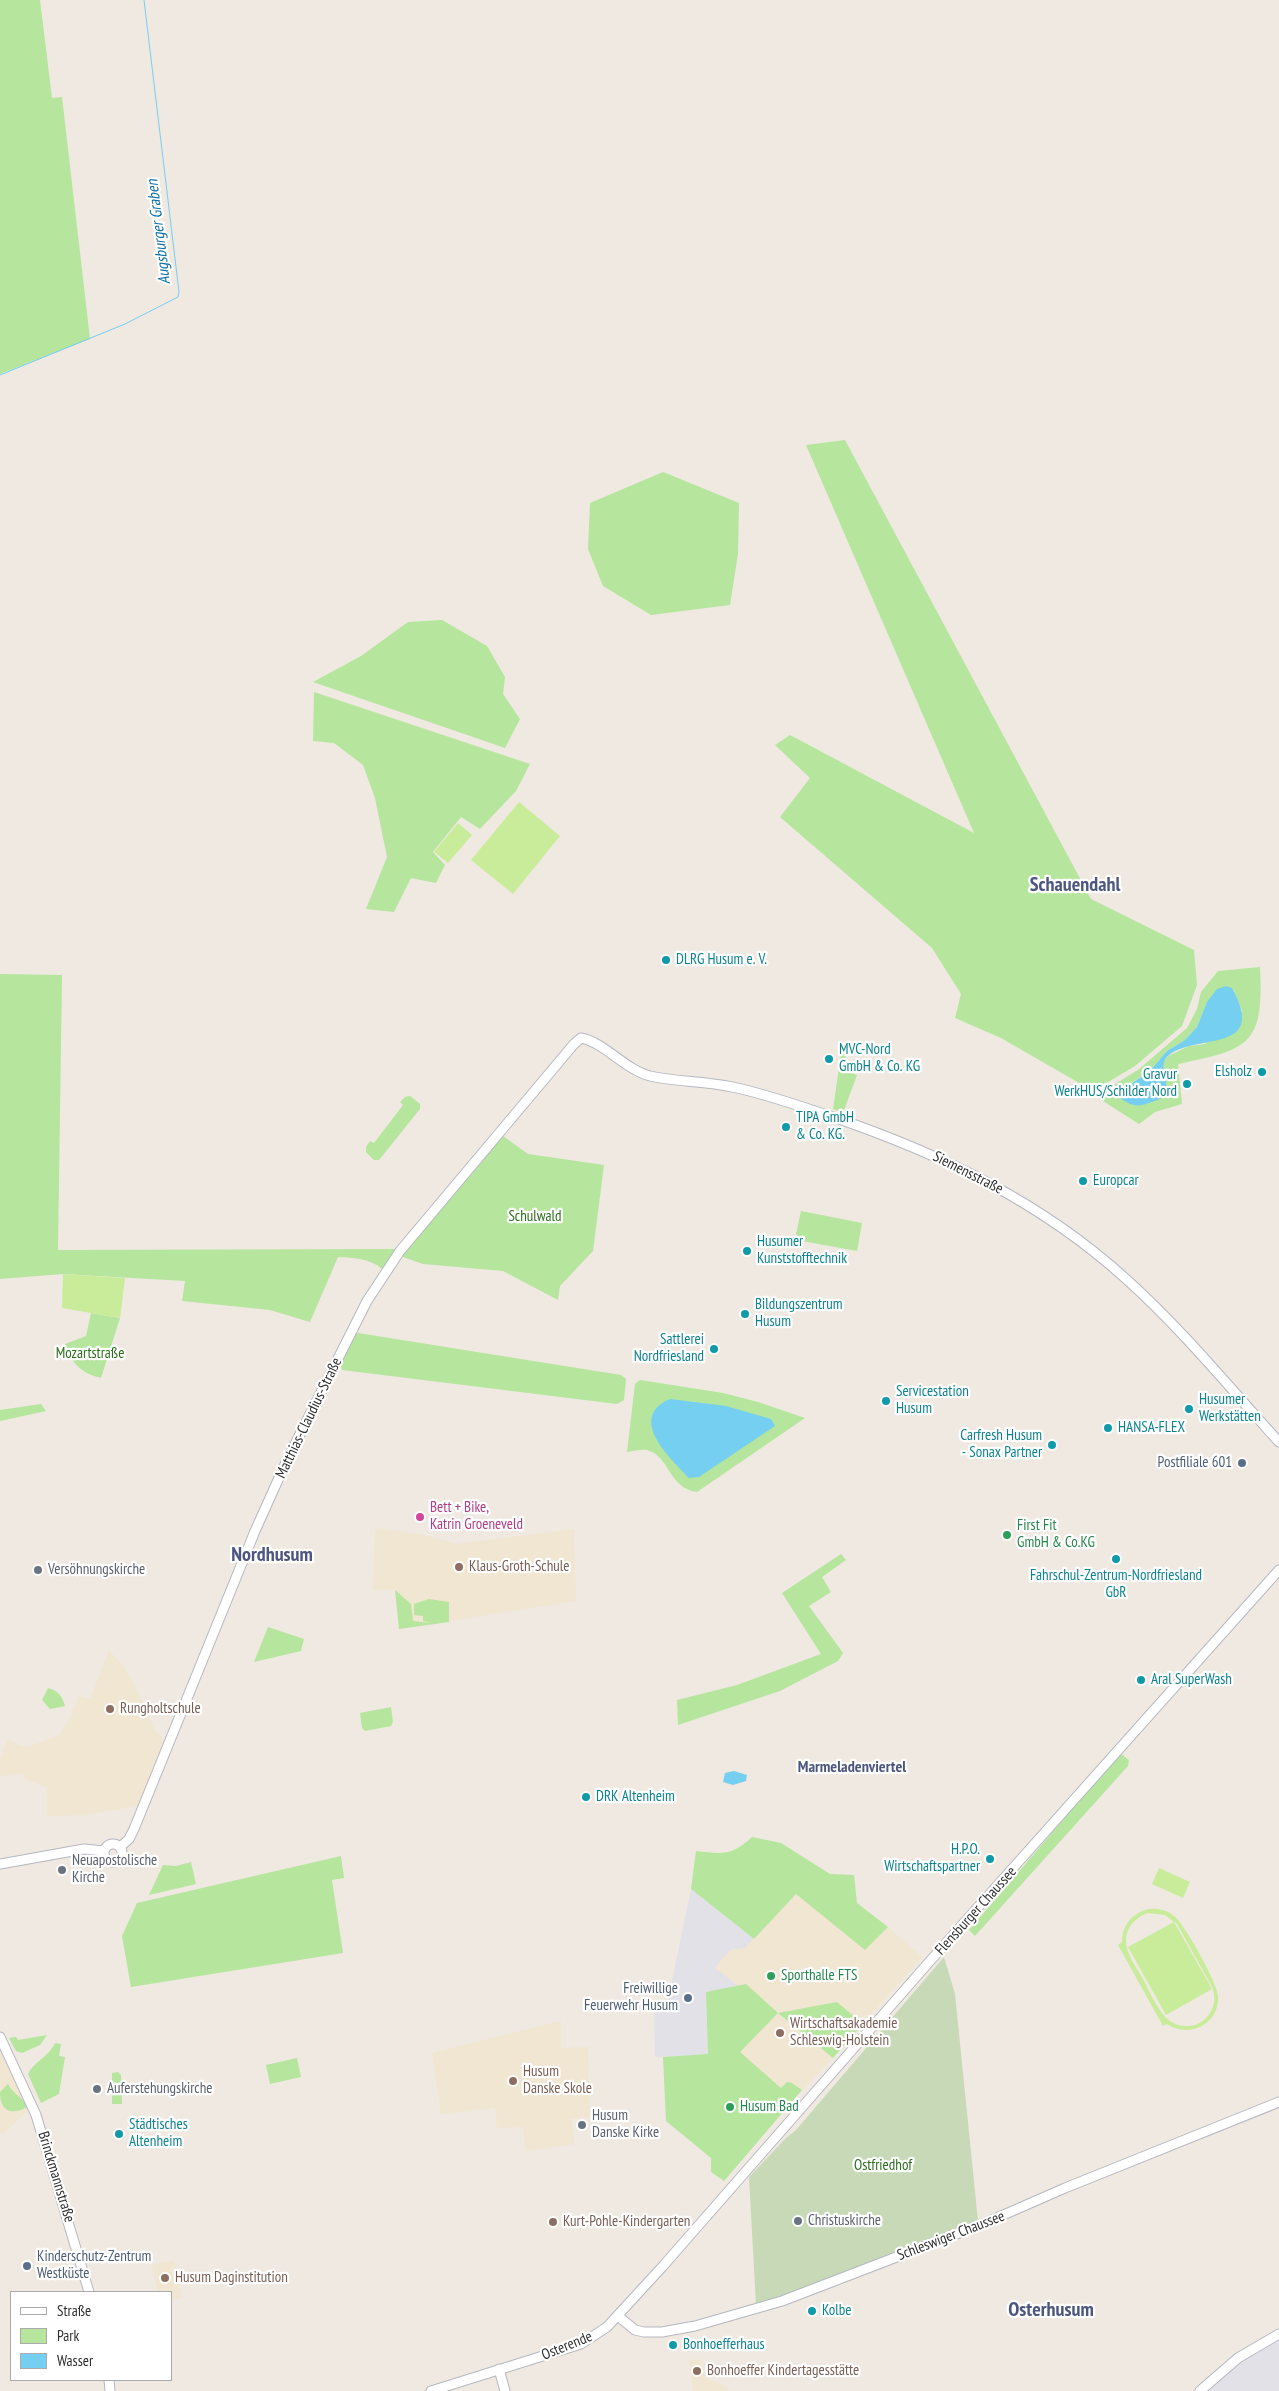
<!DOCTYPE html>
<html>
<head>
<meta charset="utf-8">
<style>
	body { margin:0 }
	#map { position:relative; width:1279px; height:2391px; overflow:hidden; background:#efe9e1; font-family:"PT Sans Narrow",sans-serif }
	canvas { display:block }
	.legend { position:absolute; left:10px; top:2291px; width:162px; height:90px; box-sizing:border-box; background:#fff; border:1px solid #ababab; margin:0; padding:6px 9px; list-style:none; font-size:15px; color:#2e2e2e }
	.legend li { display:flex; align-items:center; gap:10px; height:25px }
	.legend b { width:25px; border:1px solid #ababab }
</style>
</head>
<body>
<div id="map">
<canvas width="1279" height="2391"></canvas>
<ul class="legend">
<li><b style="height:6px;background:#fff"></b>Straße</li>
<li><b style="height:14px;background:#b6e59e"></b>Park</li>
<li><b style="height:14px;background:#75cff0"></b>Wasser</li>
</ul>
</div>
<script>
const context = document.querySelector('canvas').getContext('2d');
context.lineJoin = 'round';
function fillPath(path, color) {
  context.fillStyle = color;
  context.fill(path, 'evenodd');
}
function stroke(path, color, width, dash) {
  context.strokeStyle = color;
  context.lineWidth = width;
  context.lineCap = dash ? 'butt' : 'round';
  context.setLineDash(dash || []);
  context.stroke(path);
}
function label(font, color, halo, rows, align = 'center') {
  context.font = font + ' "PT Sans Narrow",sans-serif';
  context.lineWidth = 4.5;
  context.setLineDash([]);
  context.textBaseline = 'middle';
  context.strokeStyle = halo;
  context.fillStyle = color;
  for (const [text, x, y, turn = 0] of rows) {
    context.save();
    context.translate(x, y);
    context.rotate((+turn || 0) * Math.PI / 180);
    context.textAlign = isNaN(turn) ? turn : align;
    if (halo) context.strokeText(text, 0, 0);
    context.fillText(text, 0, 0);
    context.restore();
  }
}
const industrial = new Path2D(`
	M691 1889 754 1939 745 1948 730 1950 716 1967 740 1987 706 1992 708 2055 655 2057 654 2005H665L668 2000Z
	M1279 2340V2391H1209L1240 2363Z`);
const education = new Path2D(`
	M375 1528 419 1534 457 1544 574 1529 576 1601 399 1629 395 1590H373Z
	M109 1650 123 1665 141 1698 155 1731 161 1736 163 1742 138 1806 85 1815 47 1816V1787L24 1779V1774L0 1776V1759L8 1739 19 1745 29 1747 60 1734 70 1718 79 1696 90 1699Z
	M796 1894 865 1949 888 1927 922 1957 863 2024 837 2002 779 2014 833 2058 802 2090 792 2083 781 2088 739 2053 740 1987 715 1968 730 1950 745 1948Z
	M561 2021V2048L588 2047 590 2117 571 2119 575 2144 526 2151 523 2127 497 2128 495 2108 441 2114 432 2053Z
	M0 2049 30 2109 3 2134 0 2132Z
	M174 2260 182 2298 171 2300V2292H158L152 2265Z
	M699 2359 702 2363 706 2379 727 2386 728 2391H693L689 2360Z`);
const green = new Path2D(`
	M0 0H40L52 98 62 97 90 339 0 374Z
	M845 440 1091 899 1194 950 1197 985 1182 1026 1135 1066 1093 1091 1001 1038 955 1018 961 994 932 948 780 817 810 778 775 745 790 735 974 833 806 445Z
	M663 472 739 503 738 554 730 605 651 615 603 586 588 549 590 503Z
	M442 620 487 646 505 677 503 694 520 719 505 748 313 682 361 656 408 622Z
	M314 692 530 764 516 791 480 829 461 817 433 852 445 865 436 883 411 878 394 912 366 909 387 857 375 798 363 765 334 743 313 741Z
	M1260 967C1264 1046 1249 1049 1178 1064L1182 1104 1155 1112 1139 1124 1095 1096 1138 1070 1187 1028 1197 1009 1201 992 1218 971ZM1232 988 1242 1011 1205 1044 1189 1046 1168 1056 1163 1062 1167 1092 1115 1093 1149 1072 1167 1051 1185 1040 1197 1027 1207 1002Z
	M0 974 62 975 58 1250 396 1249 382 1269C370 1258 353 1258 338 1257L310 1322 270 1310 182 1301 185 1281 63 1274 0 1279Z
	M841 1054 846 1056 842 1069 857 1075 843 1113 833 1109Z
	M410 1096 420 1104V1109L379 1160H374L366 1152V1147L370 1141 374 1143 403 1105 400 1102 405 1097Z
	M503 1136 528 1154 604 1165 593 1251 560 1286 558 1300 503 1271 423 1264 400 1256Z
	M801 1211 862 1223 857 1251 802 1241 796 1234Z
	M91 1313 120 1318 101 1378C81 1373 72 1364 65 1344L86 1336Z
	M358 1333 621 1375 626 1379 624 1400 617 1404 342 1370 340 1363 355 1335Z
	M640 1380 723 1393 758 1402 805 1418 697 1492C668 1488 670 1456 647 1450 641 1449 633 1451 627 1452L635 1384Z
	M41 1404 46 1411 0 1421V1410Z
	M841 1554 846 1560 822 1577 831 1592 809 1606 843 1653 838 1661 780 1691 678 1725 677 1700 737 1685 821 1654 782 1593Z
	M395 1590 411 1604 413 1621 432 1623 423 1621V1616L414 1615V1604L429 1599 449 1602V1622L399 1629Z
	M268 1627 304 1639 301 1651 254 1662Z
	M48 1688C59 1691 62 1696 65 1706L50 1709 42 1700Z
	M391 1707 393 1722 391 1726 365 1731 362 1728 360 1713Z
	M1120 1753 1129 1760 1128 1766 975 1936 969 1930Z
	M752 1837 781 1843 830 1874 854 1875 857 1903 888 1927 865 1950 796 1894 754 1939 691 1889 696 1851C722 1854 732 1856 752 1837Z
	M341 1856 344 1878 332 1880 343 1953 131 1987 122 1936 137 1903Z
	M191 1862 196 1884 149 1895 163 1865 176 1866Z
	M746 1984 778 2013 837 2002 863 2024 833 2058 778 2013 740 2052 781 2088 787 2082 792 2083 802 2090 724 2181 711 2172V2158L666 2121 663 2057 708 2054 706 1992Z
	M47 2035 40 2045 22 2053 16 2051 9 2038 16 2037 18 2040Z
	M55 2043 61 2044 59 2056 65 2057 59 2094 41 2103 28 2074C34 2061 49 2057 55 2043Z
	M297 2058 301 2077 270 2084 266 2065Z
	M118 2072 121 2075 122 2104H112V2073Z
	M8 2084C14 2096 23 2096 27 2107 11 2116 0 2111 0 2092Z`);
const cemetery = new Path2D(`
	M944 1957 955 1994 978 2221 939 2239 784 2299 756 2306 749 2177 786 2138 796 2130Z`);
const pitch = new Path2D(`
	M519 802 560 836 513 894 471 860Z
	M458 823 472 835 448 863 434 852Z
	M63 1274 125 1278 120 1318 62 1308Z
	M1159 1868 1190 1882 1183 1898 1152 1884Z
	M1149 1909C1158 1908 1167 1910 1174 1916 1184 1923 1218 1984 1218 1996 1220 2024 1189 2039 1167 2024L1163 2026 1118 1945 1122 1942C1122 1925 1132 1913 1149 1909ZM1148 1913 1165 1915 1177 1924 1212 1987C1216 1997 1215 2007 1208 2016 1203 2022 1196 2026 1188 2026 1163 2028 1153 1997 1143 1979 1137 1968 1126 1955 1126 1941 1126 1927 1136 1917 1148 1913Z
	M1174 1922 1212 1989 1166 2015 1128 1947Z`);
const water = new Path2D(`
	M1226 986 1232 988C1268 1054 1198 1033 1169 1055 1155 1065 1174 1088 1163 1097 1159 1100 1153 1101 1149 1103 1134 1109 1127 1103 1115 1094L1149 1072 1167 1051 1185 1040 1197 1027 1207 1002 1217 989Z
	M670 1399 726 1406 771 1419 775 1426 699 1477 689 1478C671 1459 626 1418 670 1399Z
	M734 1771 747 1775 746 1781 733 1785 723 1782 725 1773Z`);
const stream = new Path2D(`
	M0 375 125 324 178 297 179 292 144 0`);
const secondary = new Path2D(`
	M104 1853a9 9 0 1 1 18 0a9 9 0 1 1-18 0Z
	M120 1847 129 1839 134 1829 255 1531 287 1460 367 1301 400 1251 574 1044 581 1038C604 1042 624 1069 650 1076 677 1082 705 1081 732 1087 767 1094 802 1107 836 1118 943 1155 1041 1202 1125 1278 1181 1328 1229 1387 1279 1442
	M0 1864 84 1849 104 1851
	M0 2037 36 2115 89 2292
	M618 2316 635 2330 644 2332H662L695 2326 782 2301 985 2223 1065 2188 1279 2102
	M499 2369 505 2391
	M109 2380 110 2391
	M431 2391 581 2344 607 2327 663 2266 930 1961 1279 1570
	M1200 2391 1238 2358 1279 2334`);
const markers = [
	[666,960,5,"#0f9aa8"],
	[829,1059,5,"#0f9aa8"],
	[1262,1072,5,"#0f9aa8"],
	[1187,1084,5,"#0f9aa8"],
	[786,1127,5,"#0f9aa8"],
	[1083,1181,5,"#0f9aa8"],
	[747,1251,5,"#0f9aa8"],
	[745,1314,5,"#0f9aa8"],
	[714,1349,5,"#0f9aa8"],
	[886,1401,5,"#0f9aa8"],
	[1189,1409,5,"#0f9aa8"],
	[1108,1428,5,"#0f9aa8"],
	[1052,1445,5,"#0f9aa8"],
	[1242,1463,5,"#5c6f8a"],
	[420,1517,5,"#d1479c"],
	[1007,1535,5,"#2e9e5b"],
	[1116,1559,5,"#0f9aa8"],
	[459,1567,5,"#8d6e63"],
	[38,1570,5,"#6b7280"],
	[1141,1680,5,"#0f9aa8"],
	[110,1709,5,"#8d6e63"],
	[586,1797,5,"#0f9aa8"],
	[990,1859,5,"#0f9aa8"],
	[62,1870,5,"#6b7280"],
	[771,1976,5,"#2e9e5b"],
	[688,1998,5,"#5c6f8a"],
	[780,2033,5,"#8d6e63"],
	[513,2081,5,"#8d6e63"],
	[97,2089,5,"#6b7280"],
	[730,2107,5,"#2e9e5b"],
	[582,2125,5,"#6b7280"],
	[119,2134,5,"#0f9aa8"],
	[798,2221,5,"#6b7280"],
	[553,2222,5,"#8d6e63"],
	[27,2266,5,"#5c6f8a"],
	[165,2278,5,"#8d6e63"],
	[812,2311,5,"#0f9aa8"],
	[673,2345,5,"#0f9aa8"],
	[697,2371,5,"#8d6e63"]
];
const cultureNames = [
	["DLRG Husum e. V.",676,960],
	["MVC-Nord",839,1050],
	["GmbH & Co. KG",839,1067],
	["Elsholz",1252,1072,"right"],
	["Gravur",1177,1075,"right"],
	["WerkHUS/Schilder Nord",1177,1092,"right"],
	["TIPA GmbH",796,1118],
	["& Co. KG.",796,1135],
	["Europcar",1093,1181],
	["Husumer",757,1242],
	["Kunststofftechnik",757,1259],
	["Bildungszentrum",755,1305],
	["Husum",755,1322],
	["Sattlerei",704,1340,"right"],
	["Nordfriesland",704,1357,"right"],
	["Servicestation",896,1392],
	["Husum",896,1409],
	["Husumer",1199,1400],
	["Werkstätten",1199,1417],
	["HANSA-FLEX",1118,1428],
	["Carfresh Husum",1042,1436,"right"],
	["- Sonax Partner",1042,1453,"right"],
	["Fahrschul-Zentrum-Nordfriesland",1116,1576,"center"],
	["GbR",1116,1593,"center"],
	["Aral SuperWash",1151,1680],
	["DRK Altenheim",596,1797],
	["H.P.O.",980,1850,"right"],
	["Wirtschaftspartner",980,1867,"right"],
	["Städtisches",129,2125],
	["Altenheim",129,2142],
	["Kolbe",822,2311],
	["Bonhoefferhaus",683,2345]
];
const streetNames = [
	["Siemensstraße",968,1173,27],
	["Matthias-Claudius-Straße",309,1418,-64],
	["Flensburger Chaussee",976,1911,-48],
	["Brinckmannstraße",56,2177,73],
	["Schleswiger Chaussee",951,2236,-21],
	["Osterende",567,2346,-22]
];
const parkNames = [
	["Schulwald",535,1217],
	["Mozartstraße",90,1354],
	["Ostfriedhof",883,2166]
];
const serviceNames = [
	["Postfiliale 601",1232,1463],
	["Freiwillige",678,1989],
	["Feuerwehr Husum",678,2006],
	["Kinderschutz-Zentrum",37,2257,"left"],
	["Westküste",37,2274,"left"]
];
const hotelNames = [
	["Bett + Bike,",430,1508],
	["Katrin Groeneveld",430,1525]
];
const leisureNames = [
	["First Fit",1017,1526],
	["GmbH & Co.KG",1017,1543],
	["Sporthalle FTS",781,1976],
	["Husum Bad",740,2107]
];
const educationNames = [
	["Klaus-Groth-Schule",469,1567],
	["Rungholtschule",120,1709],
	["Wirtschaftsakademie",790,2024],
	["Schleswig-Holstein",790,2041],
	["Husum",523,2072],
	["Danske Skole",523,2089],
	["Kurt-Pohle-Kindergarten",563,2222],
	["Husum Daginstitution",175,2278],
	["Bonhoeffer Kindertagesstätte",707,2371]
];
const worshipNames = [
	["Versöhnungskirche",48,1570],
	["Neuapostolische",72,1861],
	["Kirche",72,1878],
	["Auferstehungskirche",107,2089],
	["Husum",592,2116],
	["Danske Kirke",592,2133],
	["Christuskirche",808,2221]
];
const waterNames = [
	["Augsburger Graben",159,232,-97]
];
const neighbourhoodNames = [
	["Marmeladenviertel",852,1767]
];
const districtNames = [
	["Schauendahl",1075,885],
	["Nordhusum",272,1555],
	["Osterhusum",1051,2310]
];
fillPath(industrial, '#e3e1e8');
fillPath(education, '#f0e6d1');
fillPath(green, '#b6e59e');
fillPath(cemetery, '#c8d9b8');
fillPath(pitch, '#c9ec9a');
fillPath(water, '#75cff0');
stroke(stream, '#75cff0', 1);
stroke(secondary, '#b4b7c1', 11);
stroke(secondary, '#fff', 9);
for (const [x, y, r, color] of markers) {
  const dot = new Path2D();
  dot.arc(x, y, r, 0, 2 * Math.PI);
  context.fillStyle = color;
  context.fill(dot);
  stroke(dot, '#fff', 2);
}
label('15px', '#0d838f', '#fff', cultureNames, 'left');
label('15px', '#2e2e2e', '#fff', streetNames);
label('15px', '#2c6e1b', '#fff', parkNames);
label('15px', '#4e5e75', '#fff', serviceNames, 'right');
label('15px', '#b23c85', '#fff', hotelNames, 'left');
label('15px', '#27864d', '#fff', leisureNames, 'left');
label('15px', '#785e54', '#fff', educationNames, 'left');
label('15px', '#5b616d', '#fff', worshipNames, 'left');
label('italic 16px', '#0d6fa3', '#fff', waterNames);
label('bold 16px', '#4d5680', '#fff', neighbourhoodNames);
label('bold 20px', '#4d5680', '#fff', districtNames);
</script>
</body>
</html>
